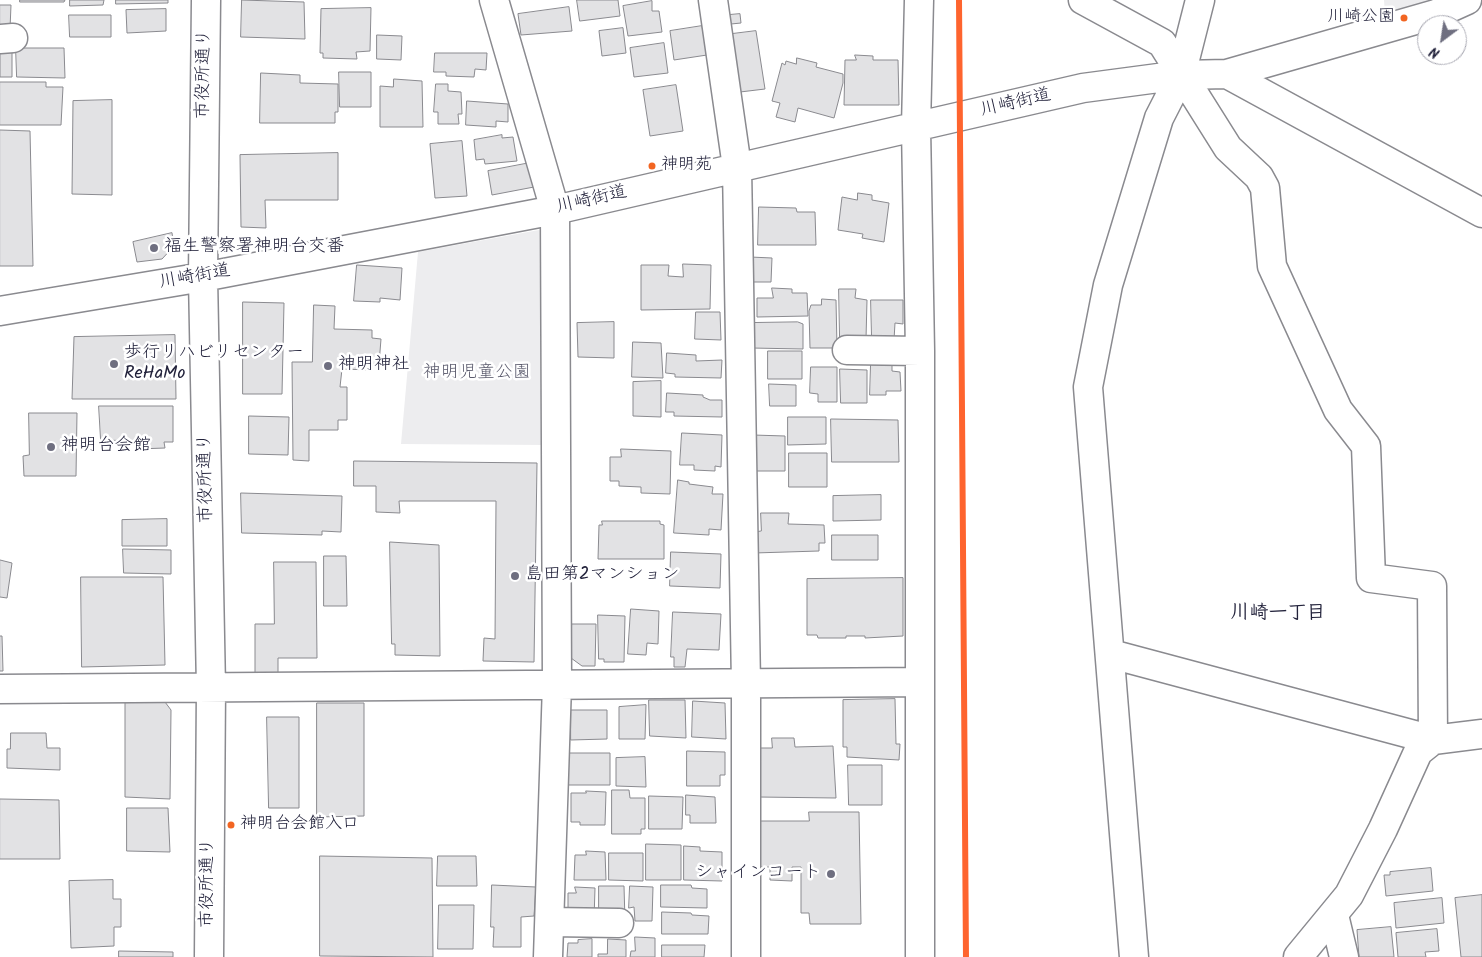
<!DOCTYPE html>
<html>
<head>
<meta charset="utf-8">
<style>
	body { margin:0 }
	#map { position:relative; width:1482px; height:957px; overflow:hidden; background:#fff; font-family:Kalam,sans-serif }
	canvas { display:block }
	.north { position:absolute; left:1417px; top:15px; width:50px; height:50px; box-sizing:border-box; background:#fff; border:1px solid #a7a7b1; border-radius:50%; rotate:211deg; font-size:14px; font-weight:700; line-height:20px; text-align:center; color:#22223b }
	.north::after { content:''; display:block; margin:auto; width:18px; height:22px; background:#6f6f80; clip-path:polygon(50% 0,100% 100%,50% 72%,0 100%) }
</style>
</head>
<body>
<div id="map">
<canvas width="1482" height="957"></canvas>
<div class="north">N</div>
</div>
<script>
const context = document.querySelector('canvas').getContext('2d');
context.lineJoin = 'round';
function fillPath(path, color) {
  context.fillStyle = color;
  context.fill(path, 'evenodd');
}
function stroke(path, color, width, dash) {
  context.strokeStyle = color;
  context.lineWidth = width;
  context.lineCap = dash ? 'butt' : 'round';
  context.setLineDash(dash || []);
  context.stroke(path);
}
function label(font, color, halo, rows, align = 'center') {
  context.font = font + ' Kalam,"Klee One",sans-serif';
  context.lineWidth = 5;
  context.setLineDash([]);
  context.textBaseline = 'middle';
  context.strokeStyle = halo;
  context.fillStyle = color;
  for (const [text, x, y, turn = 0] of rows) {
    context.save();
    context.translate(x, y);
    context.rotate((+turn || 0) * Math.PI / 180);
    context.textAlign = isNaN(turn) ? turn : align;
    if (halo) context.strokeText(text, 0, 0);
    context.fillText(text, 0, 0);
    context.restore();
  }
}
const green = new Path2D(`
	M1384 0H1449L1385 15Z
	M539 230 549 235 546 445 401 444 418 252Z`);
const building = new Path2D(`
	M20 0H65L64 2H20Z
	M70 0H104L103 5 70 6Z
	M116 0H168V3L116 4Z
	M242 0 304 2 305 39 241 37Z
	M577 0H618L620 16 580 21Z
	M652 1V11H659L662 32 628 36 623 6Z
	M0 5H11L10 29H0Z
	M569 7 572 31 521 35 518 14Z
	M371 8 370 51 356 52 357 59 323 58V53H320L321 9Z
	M166 9V31L127 33 126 10Z
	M740 14 741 23 731 24 729 15Z
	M69 15H111V37H70Z
	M702 26 707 55 674 60 670 31Z
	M623 28 626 53 602 56 599 31Z
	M756 31 765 89 740 92 732 34Z
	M377 35 402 36 401 60 377 59Z
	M664 43 668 73 634 77 630 48Z
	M16 48H64L65 78 17 77Z
	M12 51V77H0V52Z
	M435 53H487L486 70 475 69 474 77 446 76V72H434Z
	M855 55 873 56V60H898L899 105H844L845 60H856Z
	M797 58 817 63 816 67 843 74V83L834 118 798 108 795 122 776 117 780 103 772 101 782 63 785 65 786 61 796 64Z
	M339 72H371V107H340Z
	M261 73 300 75V83L338 84V112H335V123H260Z
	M394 79 422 81 423 127H380V86L393 87Z
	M0 82H46V87H63L61 125H0Z
	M436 84H448V91L461 92 462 114H458L459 124H438V112H434Z
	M676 85 683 131 650 136 643 90Z
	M112 100V195L72 194 73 101Z
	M467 101 508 104V122L496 121V127L466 125Z
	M0 130 30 131 33 266H0Z
	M502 135V138L513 137 517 161 485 164 484 159 476 160 474 140Z
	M462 141 467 196 435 198 430 144Z
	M338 153V200H265L266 228 241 227 240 155Z
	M530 163 534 187 492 195 488 171Z
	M858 193 872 195V200L889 203 884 242 862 238 863 234 838 230 842 197 857 200Z
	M759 207 796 208 797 212H815L816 245H758Z
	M172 233 174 246 162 259 137 262 133 242Z
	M750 257 772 258 771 282H750Z
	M683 264 711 265 710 309 641 310V265H669L668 276 683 277Z
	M357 265 402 268 400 300 380 298V302L354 301Z
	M772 288 792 289V293H807L808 316 757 317V298H773Z
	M839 289H856L855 298 867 300 866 339H840Z
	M822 299 836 300 837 348H810L809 311 811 305H821Z
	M871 300H903V324L895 323 894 340 872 339Z
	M243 302 284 303 282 394H243Z
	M314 305 335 306 334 329 372 330V338L381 339 379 364H372V370L342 369 340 387H347V420H338V430H309V461L293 460 292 362H312Z
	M696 312H720L721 340 695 339Z
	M614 322V358L578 357 577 323Z
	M798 322 803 324V349L751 348 750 323Z
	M175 335 176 399H72L74 337Z
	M633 342 661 343 663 378 632 377Z
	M768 351H802V379H768Z
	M667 353 696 355V361L722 360 721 378 675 377V374L666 373Z
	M871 363 892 364V371L900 372 901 391H886V395H870Z
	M811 367H837V402H818V394L810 393Z
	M840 369 867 370V403H841Z
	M661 381V417L633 416V382Z
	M769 384 796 385V406H770Z
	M667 393 703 395V397L710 400H722V417L674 416V412H666Z
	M99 406H173V442H164L165 448 138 449V441L101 440Z
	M29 413H77L76 476H24L23 456 29 455Z
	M249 416 289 417 288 455 249 454Z
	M788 417H826V444L788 445Z
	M831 419 898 420 899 462H832Z
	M682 433 722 435 721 467 715 466V471L694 470V465H680Z
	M753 435 785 436V471H753Z
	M621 449 671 451 670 494 641 493V487L619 486V481H610V457H621Z
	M789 453H827V487H789Z
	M354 461 537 463 534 662 483 661 484 638 495 639 496 501H399L400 513 376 512V486H354Z
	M678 480 689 482V484L713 487 712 494H723L721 530 709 529V535L674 533Z
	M241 493 342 496 341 532 322 531V535L242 533Z
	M881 495V520L833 521V496Z
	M761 513H789L788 524 824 525 825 543H819V551L754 553 755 532 761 531Z
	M167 519V546H122V520Z
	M602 521H660V524L664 525V559H598L599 525H602Z
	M832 535H878V560H832Z
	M390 542 439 545 440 656 395 655V644H392Z
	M123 549 171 550V574L124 573Z
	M671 552 721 554 720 588 670 586Z
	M324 556H346L347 606H324Z
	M0 560 12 563 7 598 0 597Z
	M274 562H316L317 658H278V674L255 673V624H274Z
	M81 577H163L165 665 82 667Z
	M903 578V636L865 638V636H846V638H818L817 635H807V579Z
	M631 609 659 611 658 644 647 643 646 655 628 654Z
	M673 612 721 614 719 650 687 649 685 667H674V657H671Z
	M598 615 625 616 624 662H604V659H599Z
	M572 624H596L595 666H582L571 658Z
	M0 636H2L3 671H0Z
	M895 699 896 744H900L899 760 847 757V747H843V700Z
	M649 700H685L686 738 650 736Z
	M693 701 725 703 726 739 692 737Z
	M165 702 171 710 170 799 125 797V703Z
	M317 703H364V816L317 817Z
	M646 705 645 739H619V707Z
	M571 710H607V739L571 740Z
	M267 717H299V808H269Z
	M11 733H46L47 748H60V770L7 768V749H10Z
	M772 738H794L795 747 833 746 836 798 758 797 757 748H772Z
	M687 751 725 752V775H720V786H687Z
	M569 753H610V785H568Z
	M645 757 646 787 616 786V758Z
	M848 765H882V805H849Z
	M612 790H629L630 798H645V829H641V834H612Z
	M586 791 606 792 605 825H580V822H571V793H586Z
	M686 795 715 797 716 823H690V815H686Z
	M649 796 683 797 682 829H649Z
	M0 799 59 800 60 859H0Z
	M127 808H168L170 852 127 851Z
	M809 812H859L861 924H810L809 913H801V867H792V881L770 880V867H754L753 821H809Z
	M646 844 681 845V880H646Z
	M684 846 700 847V851L722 852V881L684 880Z
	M586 851 605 852 606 880H574L575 855H586Z
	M609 853H643V881L609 880Z
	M320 856 432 858 433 957 320 956Z
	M438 856H476L477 886H437Z
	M1431 868 1433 891 1386 896 1384 875H1390V872Z
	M113 880V899H121V927H114V946L71 948 69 881Z
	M492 885 536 887 534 916 521 917V947H493L494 927H491Z
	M661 885H691L692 888 707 889V908L661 907Z
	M599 886H624L625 921 606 920 607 909H599Z
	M630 886 653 887 652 921H635L634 907 629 908Z
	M575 887 595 888 594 920 568 912V893H576Z
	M1482 895V957H1461L1455 898Z
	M1442 898 1444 923 1396 928 1394 903Z
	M439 905H474L473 949H438Z
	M662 912 691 913 692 915 709 916 708 934H662Z
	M1391 927 1394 957H1359L1357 930Z
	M1437 929 1439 951 1425 952 1426 957H1398L1396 933Z
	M635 937 655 938V957H630L631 951H635Z
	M592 939V957H567L568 943H578V940Z
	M608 939 626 940V957H598V954H607Z
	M662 945H705L704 957H662Z
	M119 951 173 952V957H119Z`);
const minor = new Path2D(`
	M206 0 203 277 211 688 209 957
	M494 0 555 210 557 684 548 957
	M713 0 737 167 746 684V957
	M919 0 916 127 920 351V957
	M1083 0 1162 43 1228 148 1259 177 1265 188 1272 266 1338 410 1366 446 1371 578 1432 586 1433 740 1111 654
	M0 39 13 38
	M1227 74 1436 14 1467 0
	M0 311 203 277 555 210 1083 88 1181 75 1227 74 1482 213
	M847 350 920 351
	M0 689 920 682
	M1334 915 1344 957
	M550 922 619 923
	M1134 957 1088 387 1108 285 1159 118 1181 75 1200 0
	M1298 957 1349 895 1383 829 1418 752 1433 740 1482 734`);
const rail1 = new Path2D(`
	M959 0 966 957`);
const markers = [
	[1404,18,4.5,"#f26522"],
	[652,166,4.5,"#f26522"],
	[154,248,5,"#6f6f80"],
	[114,364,5,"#6f6f80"],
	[328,366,5,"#6f6f80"],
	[51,447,5,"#6f6f80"],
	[515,576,5,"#6f6f80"],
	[231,825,4.5,"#f26522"],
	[831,874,5,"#6f6f80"]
];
const busNames = [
	["川崎公園",1395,18,"right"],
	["神明苑",661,166],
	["神明台会館入口",240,825]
];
const streetNames = [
	["市役所通り",205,74,-89],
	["川崎街道",1016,104,-13],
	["川崎街道",592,201,-13],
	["川崎街道",195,278,-10],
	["市役所通り",207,478,-91],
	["市役所通り",209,883,-90]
];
const poiNames = [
	["福生警察署神明台交番",164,248],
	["歩行リハビリセンター",124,354],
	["ReHaMo",124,375],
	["神明神社",338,366],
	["神明台会館",61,447],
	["島田第2マンション",525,576],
	["シャインコート",821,874,"right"]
];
const parkNames = [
	["神明児童公園",477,374]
];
const neighbourhoodNames = [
	["川崎一丁目",1278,615]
];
fillPath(green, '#ededef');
fillPath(building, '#e2e2e4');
stroke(building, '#8a8a8f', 1);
stroke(minor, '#8a8a8f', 31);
stroke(minor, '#fff', 28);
stroke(rail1, '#fe642e', 6);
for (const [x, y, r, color] of markers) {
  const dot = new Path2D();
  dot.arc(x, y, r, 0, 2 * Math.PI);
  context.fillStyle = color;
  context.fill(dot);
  stroke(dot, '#fff', 2);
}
label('17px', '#22223b', '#fff', busNames, 'left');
label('18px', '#22223b', '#fff', streetNames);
label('18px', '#22223b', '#fff', poiNames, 'left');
label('18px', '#5b5b6d', '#fff', parkNames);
label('bold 19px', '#22223b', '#fff', neighbourhoodNames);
</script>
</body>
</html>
